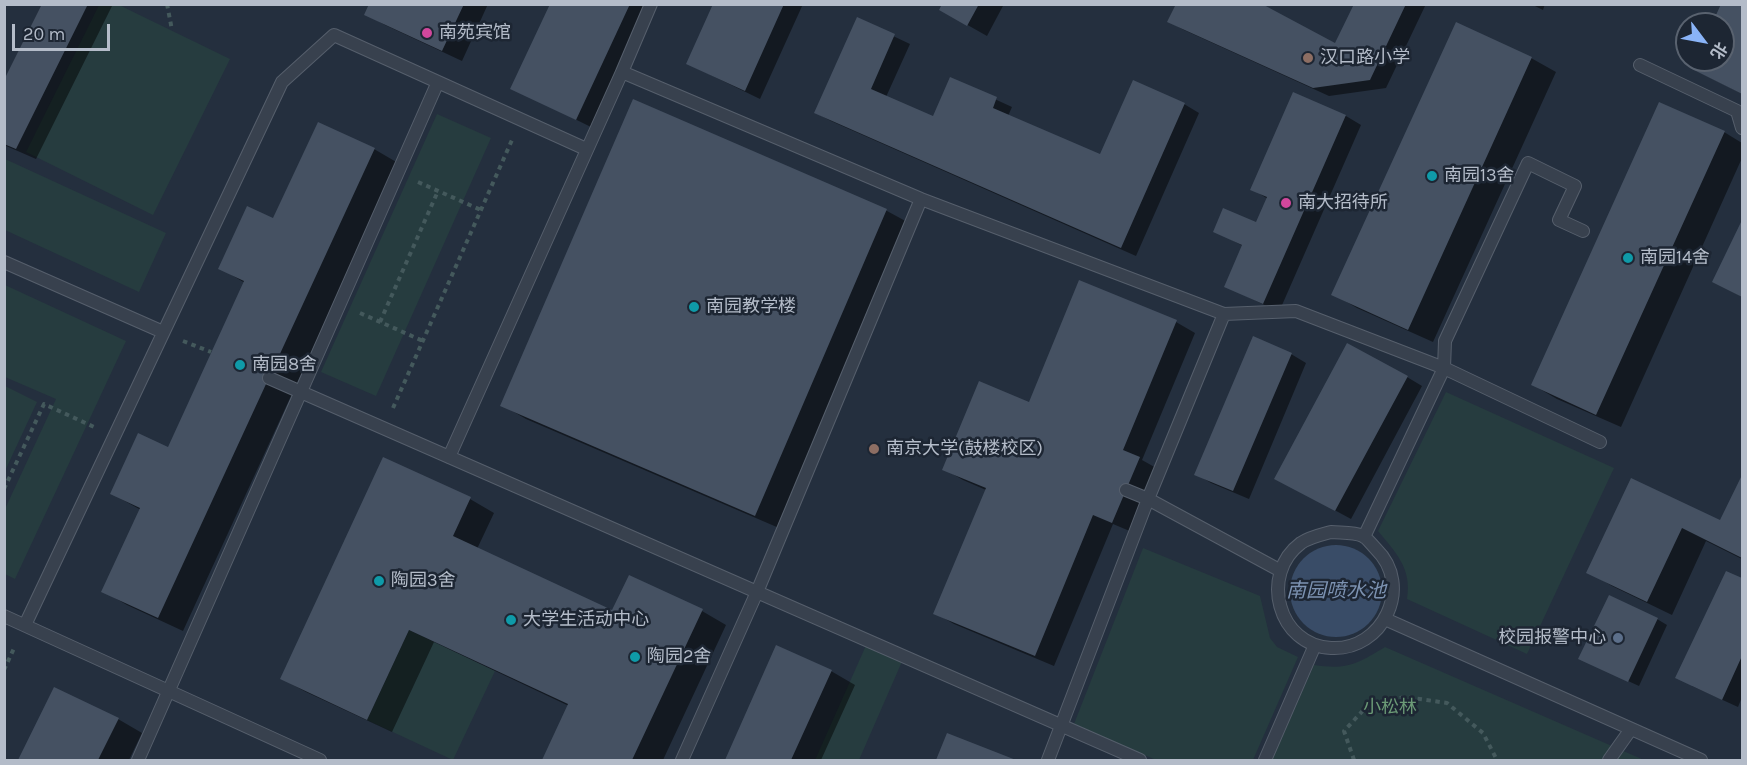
<!DOCTYPE html>
<html>
<head>
<meta charset="utf-8">
<style>
	body { margin:0 }
	#map { position:relative; width:1747px; height:765px; overflow:hidden; background:#242f3e; font-family:Karla,"Noto Sans SC",sans-serif }
	canvas { display:block }
	.frame { position:absolute; inset:0; border:6px solid #b4bcc9; pointer-events:none }
	.north { position:absolute; left:1675px; top:12px; width:60px; height:60px; box-sizing:border-box; background:#1d2633; border:2px solid #59626f; border-radius:50%; rotate:122deg; font-size:16px; font-weight:700; line-height:24px; text-align:center; color:#b4bcc9 }
	.north::after { content:''; display:block; margin:auto; width:21px; height:27px; background:#8ab4f8; clip-path:polygon(50% 0,100% 100%,50% 72%,0 100%) }
	.scale { position:absolute; left:12px; top:24px; width:98px; height:27px; box-sizing:border-box; border:3px solid #b4bcc9; border-top:0; padding-left:8px; font-size:18px; line-height:21px; white-space:nowrap; color:#b4bcc9; -webkit-text-stroke:4px #1d2633; paint-order:stroke }
</style>
</head>
<body>
<div id="map">
<canvas width="1747" height="765"></canvas>
<div class="frame"></div>
<div class="north">北</div>
<div class="scale">20 m</div>
</div>
<script>
const context = document.querySelector('canvas').getContext('2d');
context.lineJoin = 'round';
function fillPath(path, color) {
  context.fillStyle = color;
  context.fill(path, 'evenodd');
}
function stroke(path, color, width, dash) {
  context.strokeStyle = color;
  context.lineWidth = width;
  context.lineCap = dash ? 'butt' : 'round';
  context.setLineDash(dash || []);
  context.stroke(path);
}
function label(font, color, halo, rows, align = 'center') {
  context.font = font + ' Karla,"Noto Sans SC",sans-serif';
  context.lineWidth = 5;
  context.setLineDash([]);
  context.textBaseline = 'middle';
  context.strokeStyle = halo;
  context.fillStyle = color;
  for (const [text, x, y, turn = 0] of rows) {
    context.save();
    context.translate(x, y);
    context.rotate((+turn || 0) * Math.PI / 180);
    context.textAlign = isNaN(turn) ? turn : align;
    if (halo) context.strokeText(text, 0, 0);
    context.fillText(text, 0, 0);
    context.restore();
  }
}
const green = new Path2D(`
	M99 5H119L230 59 153 215 26 152Z
	M437 114 491 138 376 396 321 372Z
	M5 159 166 233 139 292 5 230Z
	M5 285 126 341 15 579 5 574V509L56 399 5 377Z
	M5 386 37 402 5 471Z
	M1446 392 1614 468 1527 654 1407 599C1412 568 1396 553 1378 531Z
	M1143 548 1260 596 1270 638 1277 647 1298 657 1253 760H1156L1074 724Z
	M409 630 495 671 453 760 367 720Z
	M868 641 904 657 859 760H815Z
	M1385 647 1644 760H1272L1314 665C1347 670 1357 664 1385 647Z`);
const water = new Path2D(`
	M1290 591a46 46 0 1 1 92 0a46 46 0 1 1-92 0Z`);
const shadow = new Path2D(`
	M43 4H113L36 159 4 145V84Z
	M370 4H488L462 61 385 25 366 14Z
	M551 4H654L595 129 512 88Z
	M715 4H803L760 99 688 64Z
	M944 4H1004L987 36 941 10Z
	M1356 4H1426L1386 88 1329 96 1184 30 1169 22 1336 45Z
	M1531 4H1545L1543 10Z
	M1723 4H1742V94L1692 68 1696 60H1723V24H1713Z
	M857 19 910 44 886 97 933 118 951 79 1012 107 1008 116 1101 156 1184 104 1199 113 1136 256 831 121 816 113Z
	M1456 24 1531 58 1556 72 1433 342 1357 308 1333 294Z
	M1294 94 1346 116 1361 125 1279 312 1225 286 1243 246 1215 231 1257 224 1268 199 1252 189Z
	M634 101 887 211 911 224 779 528 526 419 502 405Z
	M1724 132 1742 143V158L1621 427 1557 399 1533 385Z
	M374 149 398 163 183 631 127 605 103 591 141 510 112 494 169 449 245 283 220 268 274 220Z
	M1742 224V297L1714 281Z
	M1176 322 1195 333 1142 460 1158 469 1132 532 1113 524 1054 666 954 624 935 613 986 490 963 480 944 469 1030 404Z
	M1291 354 1306 363 1249 499 1211 483 1196 474Z
	M1407 377 1422 386 1351 519 1292 487Z
	M1742 479V559L1706 541 1672 615 1612 586 1588 572 1632 480 1721 522Z
	M470 499 494 513 477 549 613 612 702 611 726 625 663 760H544L569 706 434 642 392 732 306 692 282 679Z
	M1727 573 1742 580V697L1738 707 1692 686Z
	M1657 619 1667 625 1639 686 1591 664Z
	M777 647 831 671 855 685 821 760H726Z
	M54 689 118 719 142 733 129 760H20Z
	M948 735 1012 760H938Z`);
const building = new Path2D(`
	M42 4H88L16 149 4 144V80Z
	M369 4H464L442 51 364 15Z
	M550 4H630L576 120 510 89Z
	M713 4H784L745 91 686 64Z
	M942 4H979L967 26 939 10Z
	M1176 4H1262L1335 43 1354 4H1406L1370 80 1313 88 1167 22Z
	M1721 4H1742V94L1690 68 1694 60H1723V24H1712Z
	M857 17 895 34 871 89 933 116 950 77 997 97 993 108 1100 154 1133 80 1185 103 1121 248 814 113Z
	M1456 22 1532 57 1408 330 1331 295Z
	M1293 92 1346 115 1263 304 1224 287 1242 245 1213 232 1223 208 1256 222 1267 197 1250 190Z
	M633 99 887 209 755 516 500 406Z
	M1659 102 1725 131 1596 415 1531 385Z
	M318 122 375 148 158 618 101 592 140 508 110 494 138 433 168 447 244 281 218 269 247 206 273 218Z
	M1742 220V297L1712 282Z
	M1079 280 1177 320 1123 450 1140 457 1112 523 1093 515 1035 656 933 614 986 488 942 470 979 381 1029 402Z
	M1253 336 1292 353 1233 491 1194 475Z
	M1347 343 1408 376 1335 511 1274 479Z
	M383 457 471 497 453 536 612 610 629 575 703 609 632 760H542L568 704 409 630 367 720 280 679Z
	M1742 475V558L1682 528 1647 602 1586 573 1631 478 1720 520Z
	M1726 571 1742 578V656L1722 700 1675 678Z
	M1609 595 1658 618 1628 682 1578 659Z
	M776 645 832 670 791 760H725Z
	M54 687 119 718 98 760H18Z
	M947 733 1016 760H936Z`);
const path = new Path2D(`
	M167 4 172 30
	M418 182 481 210
	M360 313 423 341
	M380 322 438 191
	M183 341 211 352
	M393 408 512 140
	M4 489 44 404 94 427
	M4 670 15 646
	M1354 760 1344 731 1370 703 1406 697 1447 703 1483 733 1497 760`);
const service = new Path2D(`
	M1640 65 1737 111 1742 128
	M622 72 651 4
	M4 262 163 332
	M269 378 1140 760
	M449 457 622 72 921 199 1224 314 1296 311 1444 368 1600 442
	M1126 490 1148 499 1281 571
	M1331 532C1341 533 1354 532 1363 536 1367 538 1372 545 1376 549 1414 586 1383 651 1331 648 1278 646 1259 574 1301 543 1310 537 1320 535 1331 532Z
	M1364 537 1444 368 1445 341 1528 163 1575 186 1559 220 1583 231
	M4 616 320 760
	M1385 619 1701 760
	M25 625 282 82 334 35 586 149
	M138 760 437 84
	M682 760 757 592 921 199
	M1048 760 1148 499 1224 314
	M1265 760 1315 645
	M1609 760 1631 729`);
const markers = [
	[427,33,6,"#d1479c"],
	[1308,58,6,"#8d6e63"],
	[1432,176,6,"#0f9aa8"],
	[1286,203,6,"#d1479c"],
	[1628,258,6,"#0f9aa8"],
	[694,307,6,"#0f9aa8"],
	[240,365,6,"#0f9aa8"],
	[874,449,6,"#8d6e63"],
	[379,581,6,"#0f9aa8"],
	[511,620,6,"#0f9aa8"],
	[1618,638,6,"#5c6f8a"],
	[635,657,6,"#0f9aa8"]
];
const poiNames = [
	["南苑宾馆",439,33],
	["汉口路小学",1320,58],
	["南园13舍",1444,176],
	["南大招待所",1298,203],
	["南园14舍",1640,258],
	["南园教学楼",706,307],
	["南园8舍",252,365],
	["南京大学(鼓楼校区)",886,449],
	["陶园3舍",391,581],
	["大学生活动中心",523,620],
	["校园报警中心",1606,638,"right"],
	["陶园2舍",647,657]
];
const parkNames = [
	["小松林",1390,708]
];
const waterNames = [
	["南园喷水池",1336,591]
];
fillPath(green, '#263c3f');
fillPath(water, '#394c67');
fillPath(shadow, '#0007');
fillPath(building, '#455162');
stroke(service, '#565f6c', 14);
stroke(path, '#44595c', 4, [4.5, 4.5]);
stroke(service, '#38414e', 12);
for (const [x, y, r, color] of markers) {
  const dot = new Path2D();
  dot.arc(x, y, r, 0, 2 * Math.PI);
  context.fillStyle = color;
  context.fill(dot);
  stroke(dot, '#1d2633', 2);
}
label('18px', '#b4bcc9', '#1d2633', poiNames, 'left');
label('18px', '#6b9a76', '#1d2633', parkNames);
label('italic 20px', '#7c92b1', '#1d2633', waterNames);
</script>
</body>
</html>
